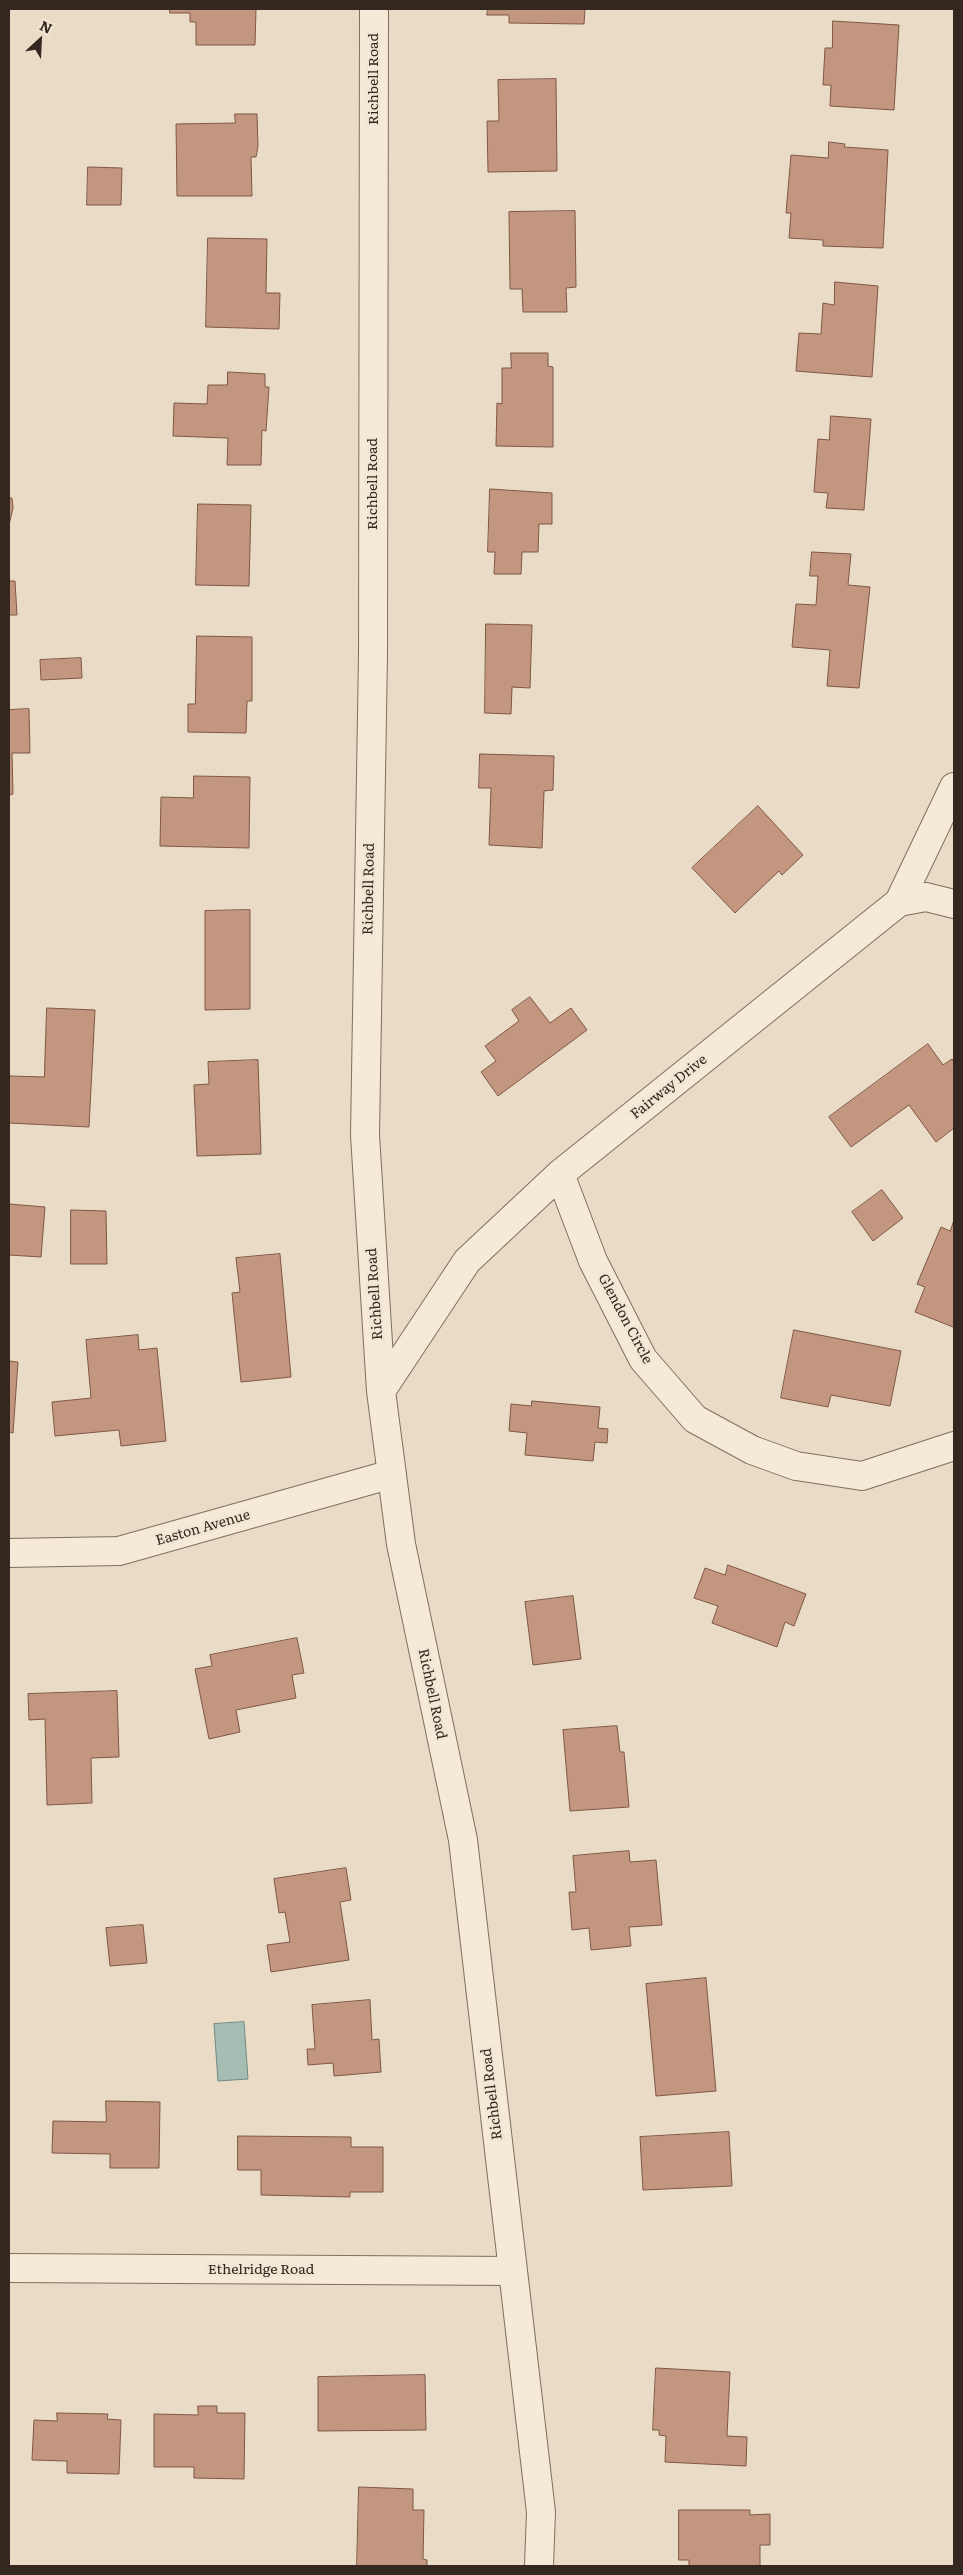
<!DOCTYPE html>
<html>
<head>
<meta charset="utf-8">
<style>
	body { margin:0 }
	#map { position:relative; width:963px; height:2575px; overflow:hidden; background:#e9dbc5; font-family:Literata,serif }
	canvas { display:block }
	.frame { position:absolute; inset:0; border:10px solid #33271f; pointer-events:none }
	.north { position:absolute; left:15px; top:15px; width:50px; height:50px; -webkit-text-stroke:4px #f1e6d4; paint-order:stroke; rotate:25deg; font-size:14px; font-weight:700; line-height:20px; text-align:center; color:#33271f }
	.north::after { content:''; display:block; margin:auto; width:18px; height:22px; background:#33271f; clip-path:polygon(50% 0,100% 100%,50% 72%,0 100%) }
</style>
</head>
<body>
<div id="map">
<canvas width="963" height="2575"></canvas>
<div class="frame"></div>
<div class="north">N</div>
</div>
<script>
const context = document.querySelector('canvas').getContext('2d');
context.lineJoin = 'round';
function fillPath(path, color) {
  context.fillStyle = color;
  context.fill(path, 'evenodd');
}
function stroke(path, color, width, dash) {
  context.strokeStyle = color;
  context.lineWidth = width;
  context.lineCap = dash ? 'butt' : 'round';
  context.setLineDash(dash || []);
  context.stroke(path);
}
function label(font, color, halo, rows, align = 'center') {
  context.font = font + ' Literata,serif';
  context.lineWidth = 5;
  context.setLineDash([]);
  context.textBaseline = 'middle';
  context.strokeStyle = halo;
  context.fillStyle = color;
  for (const [text, x, y, turn = 0] of rows) {
    context.save();
    context.translate(x, y);
    context.rotate((+turn || 0) * Math.PI / 180);
    context.textAlign = isNaN(turn) ? turn : align;
    if (halo) context.strokeText(text, 0, 0);
    context.fillText(text, 0, 0);
    context.restore();
  }
}
const water = new Path2D(`
	M244 2022 248 2079 218 2081 214 2024Z`);
const building = new Path2D(`
	M170 9H256L255 45H196V22H190V13H170Z
	M488 9H585L584 24 509 23V15H487Z
	M833 21 899 25 894 110 830 106 831 85H823L825 48H832Z
	M556 79 557 171 488 172 487 121H499L498 80Z
	M235 114H257L258 146 256 157H251L252 196H177L176 124 235 123Z
	M829 142 845 144 844 147 888 150 883 248 823 246V240L789 238 791 213H786L791 155 828 158Z
	M88 167 122 168 121 205H87Z
	M575 211 576 287 566 288 567 312H523L522 289H510L509 212Z
	M208 238 267 239 266 293H280L279 329 206 327Z
	M835 282 878 286 872 377 796 371 799 333 821 334 823 303 834 305Z
	M511 353H548V366L553 367V447L496 446 497 403 502 404V368H511Z
	M228 372 265 374V387H269L266 431 262 430 261 465H227L228 438 173 436 174 403 207 404 208 385H227Z
	M831 416 871 419 864 510 826 508 828 493 814 492 818 439 829 440Z
	M490 489 552 493V524H539L538 552H522L521 574H494L495 552H488Z
	M9 498H12L13 508 9 525Z
	M198 504 251 505 249 586 196 585Z
	M812 552 851 554 848 585 870 587 859 688 827 686 830 650 792 647 796 604 816 605 818 576H810Z
	M9 581H15L17 615H9Z
	M486 624 532 625 530 688 512 687 511 714 485 713Z
	M197 636 252 637V701H247L246 733 188 732V704H195Z
	M81 658 82 678 41 680 40 660Z
	M29 709 30 753H12L13 794 9 795V710Z
	M480 754 554 756 553 790 544 791 542 848 489 845 491 788H479Z
	M194 776 250 777 249 848 160 846 161 797 193 798Z
	M758 806 803 855 782 875 779 871 735 913 692 868Z
	M250 910V1009L205 1010V911Z
	M530 997 550 1023 571 1008 587 1030 498 1096 481 1072 496 1061 485 1046 519 1021 512 1010Z
	M47 1008 95 1010 89 1127 9 1123V1076L44 1077Z
	M928 1044 943 1065 952 1059 954 1062V1128L936 1142 909 1105 851 1147 829 1117Z
	M258 1060 261 1154 197 1156 194 1085 209 1084 208 1062Z
	M882 1190 903 1218 873 1241 852 1212Z
	M9 1204 45 1207 41 1257 9 1255Z
	M71 1210 106 1211 107 1264H71Z
	M954 1220V1324L953 1327 915 1312 925 1287 917 1284 941 1227 950 1231Z
	M280 1254 291 1377 241 1382 232 1293 240 1292 236 1258Z
	M794 1330 901 1351 890 1406 831 1395 828 1407 781 1398Z
	M138 1335 139 1350 157 1348 166 1441 121 1446 119 1430 55 1436 52 1402 91 1398 86 1340Z
	M9 1361 18 1362 13 1433 9 1432Z
	M532 1401 600 1407 598 1428 608 1429 607 1443 595 1442 593 1461 525 1455 527 1433 509 1431 511 1404 531 1406Z
	M728 1565 806 1594 794 1626 785 1622 777 1647 712 1623 718 1606 694 1598 705 1568 725 1575Z
	M573 1596 581 1659 533 1665 525 1602Z
	M297 1638 304 1673 292 1675 296 1698 236 1710 240 1732 209 1739 195 1669 212 1666 210 1655Z
	M117 1691 119 1757 91 1758 92 1803 47 1805 45 1719 29 1720 28 1694Z
	M617 1726 620 1752H624L629 1807 570 1811 563 1730Z
	M629 1851 630 1862 656 1860 662 1925 629 1927 631 1946 591 1950 589 1928 572 1930 569 1892H576L573 1856Z
	M346 1868 351 1900 340 1902 349 1960 271 1972 267 1945 290 1942 285 1912 279 1913 274 1879Z
	M143 1925 147 1963 110 1966 106 1928Z
	M706 1978 716 2091 656 2096 646 1984Z
	M370 2000 372 2040 379 2039 381 2072 334 2076 333 2063 308 2065 307 2049H315L312 2005Z
	M106 2101 160 2102 159 2168H110V2154L52 2153 53 2121 106 2122Z
	M729 2132 732 2186 643 2190 640 2137Z
	M238 2136 351 2137V2147H383V2192H350V2197L261 2195V2170H238Z
	M656 2368 730 2372 727 2436 747 2437 746 2466 665 2462 666 2436 659 2435V2430H653Z
	M425 2375 426 2430 318 2431V2377Z
	M198 2406H217V2413H245L244 2479 194 2478V2467H154V2414L198 2415Z
	M57 2413 108 2414 107 2419 121 2420 119 2474 67 2473V2461L32 2460 34 2420 57 2421Z
	M359 2487 413 2489V2510H424L423 2559 427 2560V2566H357Z
	M679 2510H750V2515L770 2514V2545H760V2566H689V2560H679Z`);
const minor = new Path2D(`
	M374 9 373 654 365 1135 381 1391 401 1544 463 1840 541 2512 539 2566
	M899 902 926 897 954 904
	M560 1174 593 1261 643 1359 695 1419 752 1450 796 1466 862 1476 954 1446
	M381 1391 467 1261 560 1174 899 902 954 787
	M9 1553 119 1551 392 1474
	M9 2268 513 2271`);
const streetNames = [
	["Richbell Road",374,79,-90],
	["Richbell Road",373,484,-90],
	["Richbell Road",369,889,-89],
	["Fairway Drive",669,1087,-39],
	["Richbell Road",375,1294,-94],
	["Glendon Circle",625,1319,62],
	["Easton Avenue",203,1528,-16],
	["Richbell Road",432,1694,78],
	["Richbell Road",492,2094,-97],
	["Ethelridge Road",261,2270]
];
fillPath(water, '#a6bdb4');
stroke(water, '#6e8a81', 1);
fillPath(building, '#c3967f');
stroke(building, '#7e5746', 1);
stroke(minor, '#826e5d', 30);
stroke(minor, '#f5e9d7', 28);
label('14px', '#33271f', '#f1e6d4', streetNames);
</script>
</body>
</html>
